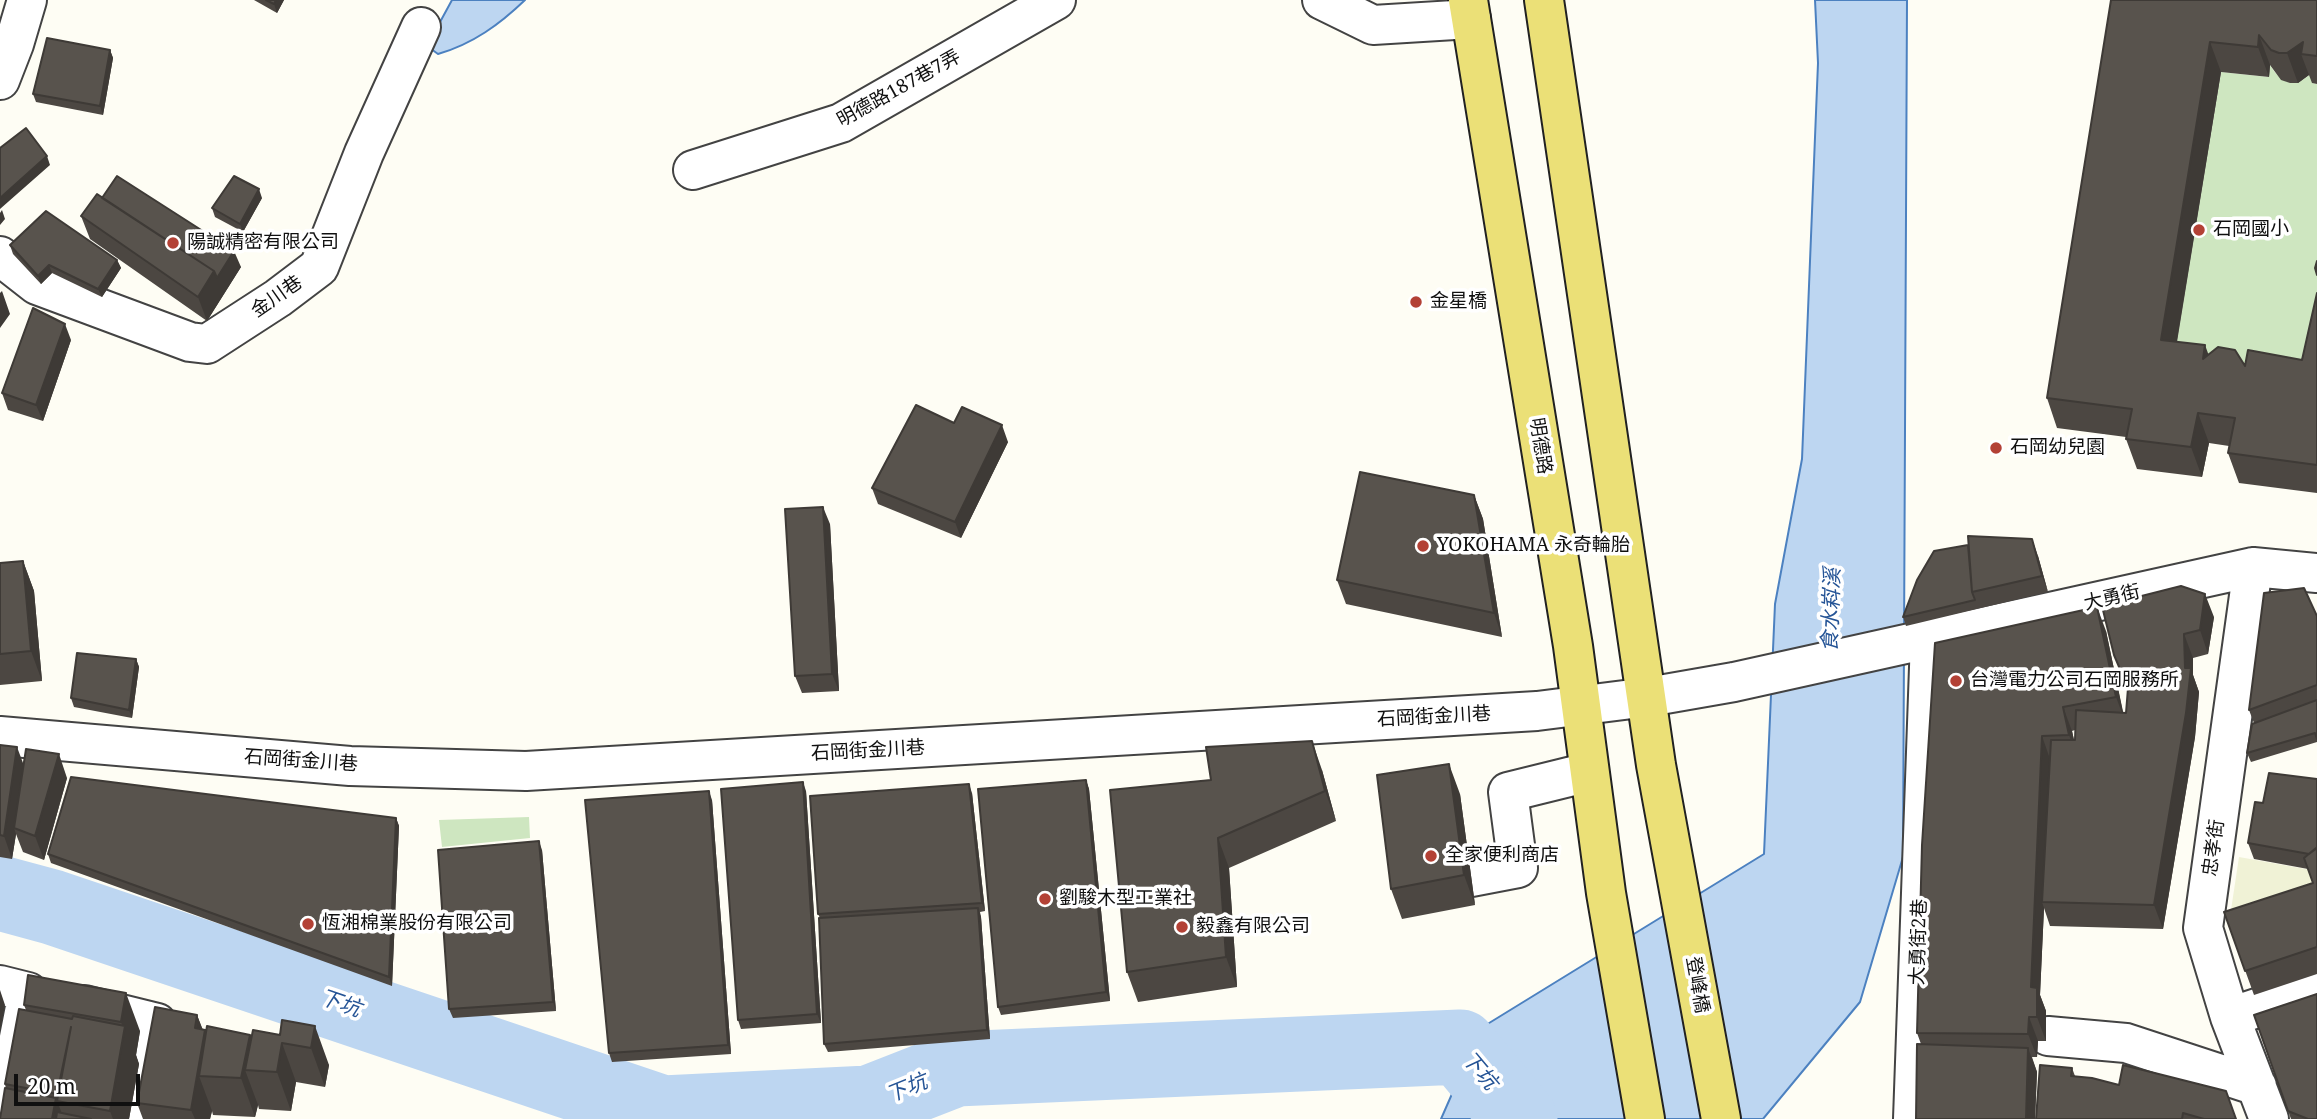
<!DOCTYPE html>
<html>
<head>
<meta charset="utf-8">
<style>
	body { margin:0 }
	#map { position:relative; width:2317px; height:1119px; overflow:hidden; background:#fefdf4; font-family:"Noto Serif",serif }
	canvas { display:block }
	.scale { position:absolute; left:14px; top:1074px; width:126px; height:32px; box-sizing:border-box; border:4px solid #101010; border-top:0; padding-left:9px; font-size:21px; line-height:24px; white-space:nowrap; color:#101010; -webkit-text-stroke:5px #fff; paint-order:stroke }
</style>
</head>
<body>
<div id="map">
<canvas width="2317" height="1119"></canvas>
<div class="scale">20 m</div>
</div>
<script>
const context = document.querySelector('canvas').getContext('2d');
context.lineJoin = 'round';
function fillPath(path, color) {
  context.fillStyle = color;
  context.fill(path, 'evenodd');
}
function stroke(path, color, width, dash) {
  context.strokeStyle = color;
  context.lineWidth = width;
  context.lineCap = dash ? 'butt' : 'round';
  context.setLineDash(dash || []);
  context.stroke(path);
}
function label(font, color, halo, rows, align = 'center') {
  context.font = font + ' "Noto Serif","Noto Sans TC",serif';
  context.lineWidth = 7;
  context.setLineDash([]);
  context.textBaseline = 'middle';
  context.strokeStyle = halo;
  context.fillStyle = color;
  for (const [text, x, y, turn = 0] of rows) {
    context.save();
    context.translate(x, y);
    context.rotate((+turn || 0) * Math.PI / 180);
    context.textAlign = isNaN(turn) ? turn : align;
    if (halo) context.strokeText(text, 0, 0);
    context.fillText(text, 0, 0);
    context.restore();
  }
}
const farmland = new Path2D(`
	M2239 857 2317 871V893L2231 910Z`);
const green = new Path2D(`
	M2270 65C2283 86 2295 88 2313 72L2312 83 2317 84V373L2172 370 2221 72 2268 77Z
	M529 817 530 838 442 847 439 820Z`);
const water = new Path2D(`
	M452 0H525C500 24 473 44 438 54L427 46Z
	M1815 0H1907L1903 857 1860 1002 1763 1119H1441L1481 1028 1764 854 1775 604 1802 459 1818 63Z`);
const river = new Path2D(`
	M0 893 52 907 663 1113 869 1103 956 1069 1460 1047 1520 1119`);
const minor = new Path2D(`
	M1322 0 1373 25 1471 19
	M0 80 14 44 27 0
	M693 170 841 123 1056 0
	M0 256 37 285 190 342 207 344 278 298 319 267 364 153 421 27
	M2253 567 2203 928 2230 1017 2269 1119
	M0 736 350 766 526 771 1537 711 1648 697 1734 682 2253 567 2317 573
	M1471 877 1518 868 1508 792 1589 772
	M0 985 28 992 3 1119
	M84 1005 157 1023 141 1119
	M2230 1017 2317 988
	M2048 1036 2126 1043 2257 1086
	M1913 1119 1930 639`);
const major = new Path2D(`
	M1468 0 1573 646 1606 893 1645 1119
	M1544 0 1656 765 1721 1119`);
const wall = new Path2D(`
	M254 0H284L277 13Z
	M2111 0H2317V84L2312 83 2309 75 2298 83H2290L2281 80 2270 65 2269 77 2221 72 2177 342 2209 354 2245 366 2302 360 2317 293V493L2239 483 2228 453 2229 446 2209 443 2202 477 2137 469 2126 439V437L2057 428 2047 398Z
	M110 50 113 58 103 115 36 102 33 94Z
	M102 198 241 267 207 321 90 239 81 216Z
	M262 198 243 232 215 217 212 208Z
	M10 245 117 260 121 268 102 297 52 273 41 284 13 254Z
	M71 340 43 421 8 410 2 393Z
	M954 423 1008 442 961 538 878 504 872 488Z
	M1474 495 1483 519 1502 637 1346 604 1337 580Z
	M830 524 839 691 802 693 795 676Z
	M2038 556 2048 592 1906 626 1903 617Z
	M23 561 34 591 42 681 0 685V563Z
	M2317 616V742L2251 762 2247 753 2254 723 2249 710Z
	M2214 617 2208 654 2193 658V675L2199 692 2195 737 2163 929 2050 926 2044 908 2040 995 2046 1011V1041H2038L2037 1057H2032L2037 1072 2035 1119H1916L1921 1044 1917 1033 1935 643 2106 631 2123 713H2126L2128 691 2114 655ZM2075 730V740H2074L2072 731Z
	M136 659 139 667 132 718 74 707 71 698Z
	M0 745 24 765 67 778 44 860 23 852 16 834 12 859 0 857Z
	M1322 770 1336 821 1229 868 1237 987 1138 1002 1127 972 1110 790Z
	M2317 779V974L2254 995 2224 912 2313 883 2308 869 2254 859 2248 843 2263 803Z
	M1086 780 1089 789 1110 1001 1001 1015 998 1007Z
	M806 791 821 1023 741 1029 738 1020Z
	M972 793 985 911 980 912 981 917 990 1039 828 1052 824 1044 820 918 818 914Z
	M1460 794 1475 905 1402 919 1391 889Z
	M712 800 731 1054 612 1062 609 1053Z
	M396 818 399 826 392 986 51 863 48 854Z
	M542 850 556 1011 453 1018 449 1009Z
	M28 975 140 1031 136 1055 139 1064 129 1119H0L6 1089 5 1084 26 1010 24 1005Z
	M197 1015 203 1030 206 1033 250 1035 251 1037 280 1035 282 1020 329 1065 325 1087 296 1082 291 1111 259 1109 258 1105 255 1117 213 1115 212 1111 210 1119H143L137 1103Z
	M2254 1015 2317 1119H2291Z
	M2072 1068 2075 1076 2237 1119H2036Z`);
const shadedWall = new Path2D(`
	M276 0H284L277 13 274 4Z
	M2259 35 2270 65 2269 77 2258 47Z
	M2210 42 2221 72 2172 370 2161 340Z
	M2303 42 2301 54 2309 75 2298 83 2287 53Z
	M110 50 113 58 103 115 100 106Z
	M47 156 50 165 0 209V198Z
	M259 189 262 198 243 232 240 224Z
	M2 210 5 219 0 225V213Z
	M234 251 241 267 207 321 198 297 214 271Z
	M117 260 121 268 102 297 98 289Z
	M49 265 52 273 41 284 38 276Z
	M2 291 10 314 0 328V293Z
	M65 324 71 340 43 421 36 405Z
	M2205 345 2216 375 2203 359Z
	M2198 413 2209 443 2202 477 2191 447Z
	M1002 425 1008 442 961 538 955 522Z
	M1474 495 1483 519 1502 637 1494 613Z
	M823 507 830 524 839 691 832 674Z
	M2032 539 2038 556 2048 592 2042 576Z
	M23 561 34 591 42 681 31 651Z
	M2205 594 2214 617 2208 654 2200 630Z
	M2097 607 2106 631 2125 721 2116 697Z
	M2184 634 2193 658V675L2199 692 2195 737 2163 929 2154 905 2185 668Z
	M136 659 139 667 132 718 129 710Z
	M2063 707 2072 731 2078 759 2069 735Z
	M2042 736 2050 759 2042 902 2044 908 2040 995 2046 1011V1041L2037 1017 2031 987Z
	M1312 741 1322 770 1336 821 1325 791Z
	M17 747 26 771 14 828 16 834 12 859 4 836Z
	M59 754 67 778 44 860 35 836Z
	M1449 764 1460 794 1475 905 1464 875Z
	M1086 780 1089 789 1110 1001 1106 992Z
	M803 782 806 791 821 1023 817 1014Z
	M969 784 972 793 985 911 982 903Z
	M709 791 712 800 731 1054 728 1045Z
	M396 818 399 826 392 986 389 977Z
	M1218 838 1229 868 1237 987 1226 957Z
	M539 841 542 850 556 1011 553 1002Z
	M978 908 981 917 990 1039 987 1030Z
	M0 990 5 1005 0 1031Z
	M126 993 140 1031 136 1055 139 1064 129 1119H113L110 1111 124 1031 121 1022Z
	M197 1015 204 1034 205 1030 219 1069 199 1076 212 1111 210 1119H195L191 1110Z
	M2029 1017 2038 1041 2037 1057 2028 1034Z
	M315 1026 329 1065 325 1087 311 1048Z
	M250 1035 264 1072 245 1070 258 1105 255 1117 241 1078Z
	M282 1043 296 1082 291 1111 277 1072Z
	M2028 1048 2037 1072 2035 1119H2026Z
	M56 1098 64 1119H52Z`);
const building = new Path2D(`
	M266 0H276L274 4Z
	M2111 0H2317V56L2301 54 2303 42 2287 53H2279L2271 50 2259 35 2258 47 2210 42 2161 340 2205 345 2203 359 2218 347 2235 350 2245 366 2248 350 2302 360 2317 293V465L2228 453 2235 418 2198 413 2191 447 2126 439 2132 409 2047 398Z
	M47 38 110 50 100 106 33 94Z
	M26 128 47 156 0 198V148Z
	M117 176 234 251 217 278 214 271 102 198Z
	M234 176 259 189 240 224 212 208Z
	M97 194 214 271 198 297 81 216Z
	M46 211 117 260 98 289 49 265 38 276 10 245Z
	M2317 261V275L2315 268Z
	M33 308 65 324 36 405 2 393Z
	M916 405 954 423 962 407 1002 425 955 522 872 488Z
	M1360 472 1474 495 1494 613 1337 580Z
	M823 507 832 674 795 676 785 509Z
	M1968 536 2032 539 2042 576 1972 592Z
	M1968 545 1972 592 1975 600 1903 617 1917 580 1934 551Z
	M23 561 31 651 0 654V563Z
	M2181 586 2205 594 2200 630 2184 634 2185 668H2191L2186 713 2154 905 2042 902 2051 740H2075L2076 710 2126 713 2128 688 2114 655 2102 606Z
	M2304 588 2317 616V685L2249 710 2264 593Z
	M2097 607 2116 697 2063 707 2069 735 2042 736 2031 987 2037 988V1017H2029L2028 1034 1917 1033 1922 845 1935 643Z
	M77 653 136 659 129 710 71 698Z
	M2317 700V739L2315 733 2247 753 2252 724Z
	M1312 741 1325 791 1218 838 1226 957 1127 972 1110 790 1211 780 1206 747Z
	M0 745 17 747 4 836 0 835Z
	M26 749 59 754 35 836 14 828Z
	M1449 764 1464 875 1391 889 1377 775Z
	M2269 773 2317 779V848L2309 854 2248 843 2255 802 2263 803Z
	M71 777 396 818 389 977 48 854Z
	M1086 780 1106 992 998 1007 978 789Z
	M803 782 817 1014 738 1020 721 789Z
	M969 784 982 903 818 914 810 796Z
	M709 791 728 1045 609 1053 585 800Z
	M539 841 553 1002 449 1009 438 850Z
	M2316 848H2317V947L2245 971 2224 912 2313 883 2304 858Z
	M978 908 987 1030 824 1044 819 918Z
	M28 975 126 993 121 1022 24 1005Z
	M2317 994V1119H2308L2288 1111 2254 1015Z
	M155 1007 197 1015 195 1028 205 1030 191 1110 137 1103Z
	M19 1009 72 1019 73 1016 125 1026 110 1111 57 1101 71 1027 57 1094 5 1084Z
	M282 1020 315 1026 311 1048 282 1043 277 1072 245 1070 253 1030 280 1035Z
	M207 1026 250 1035 241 1078 199 1076Z
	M1917 1044 2028 1048 2026 1119H1916Z
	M2040 1065 2072 1068 2071 1076 2092 1078 2119 1085 2123 1065 2226 1091 2236 1119H2204L2183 1113 2182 1119H2036Z
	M5 1088 56 1098 52 1119H0Z
	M57 1112 91 1119H56Z`);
const markers = [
	[2199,230,7,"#b34135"],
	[173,243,7,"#b34135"],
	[1416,302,7,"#b34135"],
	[1996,448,7,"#b34135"],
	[1423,546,7,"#b34135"],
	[1956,681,7,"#b34135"],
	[1431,856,7,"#b34135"],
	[1045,899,7,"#b34135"],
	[308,924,7,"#b34135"],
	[1182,927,7,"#b34135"]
];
const streetNames = [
	["明德路187巷7弄",899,89,-29],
	["金川巷",277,297,-35],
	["明德路",1540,446,81],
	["大勇街",2112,598,-13],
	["石岡街金川巷",1434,717,-3],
	["石岡街金川巷",868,751,-3],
	["石岡街金川巷",301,761,4],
	["忠孝街",2214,848,-82],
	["大勇街2巷",1919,942,-88],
	["登峰橋",1697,985,80]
];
const poiNames = [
	["石岡國小",2213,230],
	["陽誠精密有限公司",187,243],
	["金星橋",1430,302],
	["石岡幼兒園",2010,448],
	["YOKOHAMA 永奇輪胎",1437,546],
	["台灣電力公司石岡服務所",1970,681],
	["全家便利商店",1445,856],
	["劉駿木型工業社",1059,899],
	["恆湘棉業股份有限公司",322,924],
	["毅鑫有限公司",1196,927]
];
const waterNames = [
	["食水嵙溪",1832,610,-88],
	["下坑",340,1004,19],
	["下坑",1479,1071,50],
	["下坑",907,1089,-22]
];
fillPath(farmland, '#f0f2d6');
fillPath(green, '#cee6c0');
fillPath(water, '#bdd6f1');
stroke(water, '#4c81c0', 2);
stroke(river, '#bdd6f1', 75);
stroke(minor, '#434343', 42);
stroke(major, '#212121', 42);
stroke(minor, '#fff', 38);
stroke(major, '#ebe077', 38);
fillPath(wall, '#4c4742');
fillPath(shadedWall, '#3e3a36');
fillPath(building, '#58534d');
stroke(building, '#3e3a36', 2);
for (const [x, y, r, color] of markers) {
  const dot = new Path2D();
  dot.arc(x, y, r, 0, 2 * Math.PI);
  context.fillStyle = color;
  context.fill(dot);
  stroke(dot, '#fff', 2.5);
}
label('19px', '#101010', '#fff', streetNames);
label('19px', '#101010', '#fff', poiNames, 'left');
label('italic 21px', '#255496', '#fff', waterNames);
</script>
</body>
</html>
